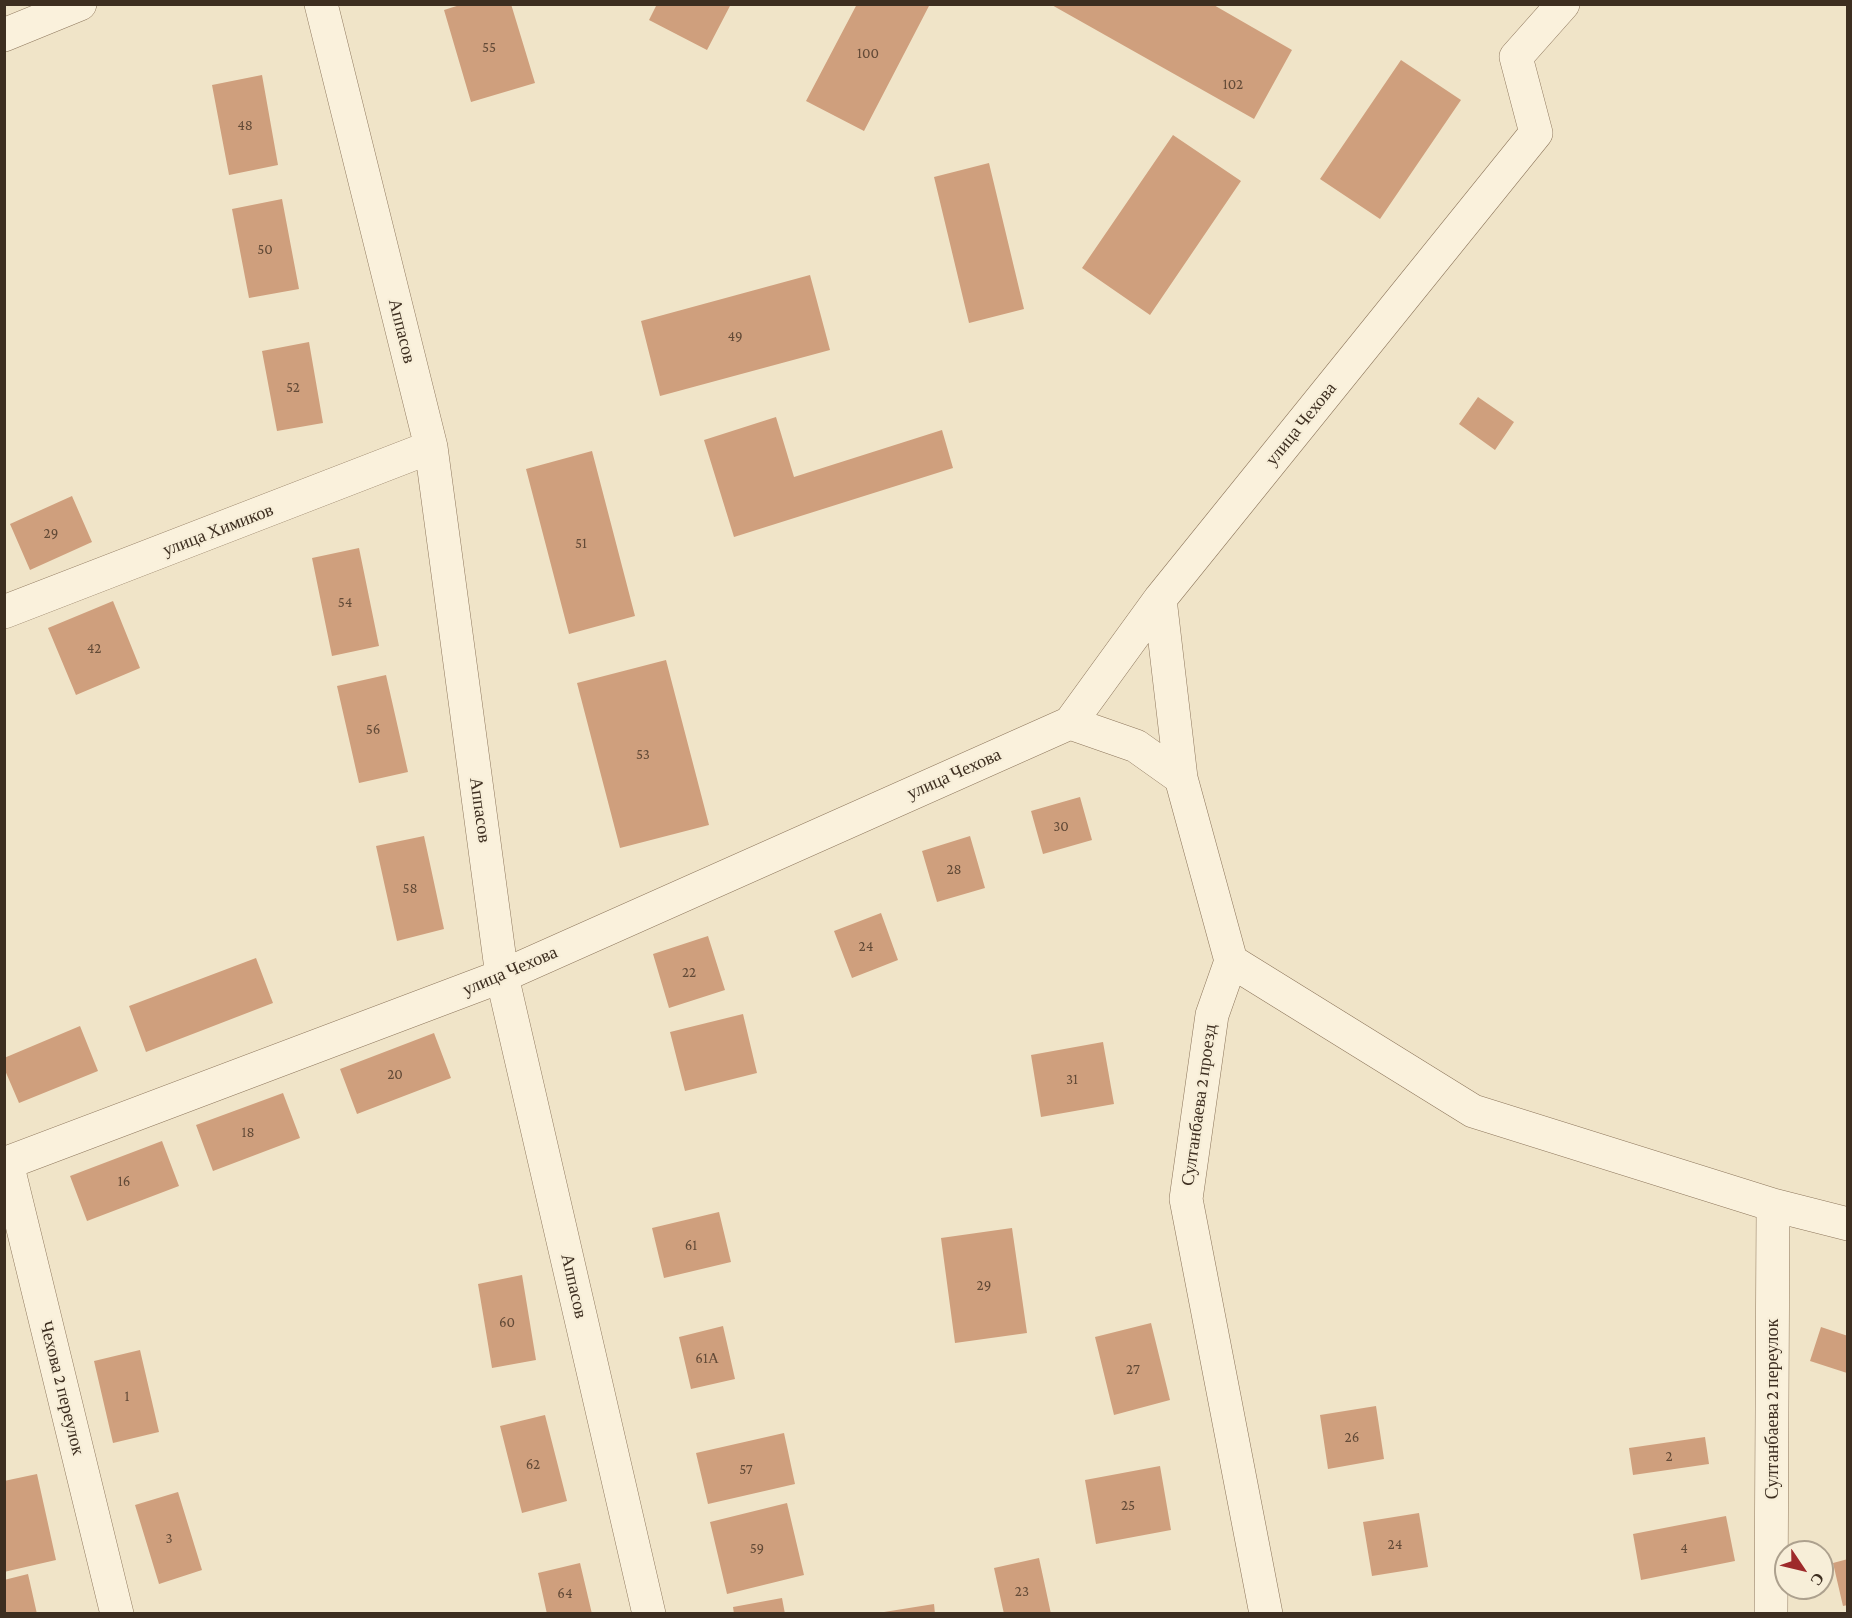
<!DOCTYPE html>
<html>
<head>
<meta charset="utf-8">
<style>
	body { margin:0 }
	#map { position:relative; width:1852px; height:1618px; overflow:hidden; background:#f0e4c8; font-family:"Crimson Pro",serif }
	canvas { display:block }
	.frame { position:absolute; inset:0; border:6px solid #3d2e20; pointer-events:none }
	.north { position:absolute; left:1774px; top:1540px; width:60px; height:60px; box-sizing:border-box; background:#f7eed8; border:2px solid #ada18e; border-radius:50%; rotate:125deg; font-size:16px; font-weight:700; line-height:24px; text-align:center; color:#3d2e20 }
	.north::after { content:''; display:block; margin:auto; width:21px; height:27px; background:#9e2a2b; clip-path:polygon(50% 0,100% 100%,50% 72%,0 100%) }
</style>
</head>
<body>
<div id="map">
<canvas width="1852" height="1618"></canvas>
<div class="frame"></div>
<div class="north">С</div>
</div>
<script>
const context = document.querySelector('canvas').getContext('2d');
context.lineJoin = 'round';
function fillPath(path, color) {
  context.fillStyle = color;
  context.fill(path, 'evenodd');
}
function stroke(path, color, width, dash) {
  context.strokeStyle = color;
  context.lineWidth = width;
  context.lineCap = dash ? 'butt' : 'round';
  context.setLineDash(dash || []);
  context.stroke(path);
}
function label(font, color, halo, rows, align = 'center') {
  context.font = font + ' "Crimson Pro",serif';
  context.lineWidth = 4.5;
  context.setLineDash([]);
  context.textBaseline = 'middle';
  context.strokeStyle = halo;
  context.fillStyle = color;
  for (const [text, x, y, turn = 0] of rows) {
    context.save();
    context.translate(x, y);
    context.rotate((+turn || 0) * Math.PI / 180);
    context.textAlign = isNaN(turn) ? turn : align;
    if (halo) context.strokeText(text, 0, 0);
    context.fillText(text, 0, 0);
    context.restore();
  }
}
const building = new Path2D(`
	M463 4H511L535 83 471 102 444 10Z
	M657 4H731L707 50 649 20Z
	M857 4H930L864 131 806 101Z
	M1050 4H1212L1292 50 1254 119Z
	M1401 60 1461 100 1380 219 1320 179Z
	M262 75 278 165 229 175 212 85Z
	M1173 135 1241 181 1150 315 1082 268Z
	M989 163 1024 309 969 323 934 177Z
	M282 199 299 289 249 298 232 209Z
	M810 275 830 350 660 396 641 321Z
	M309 342 323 423 277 431 262 351Z
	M1478 397 1514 422 1495 450 1459 424Z
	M776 417 794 477 942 430 953 468 734 537 704 440Z
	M592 451 635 616 569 634 526 469Z
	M72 496 92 542 30 570 10 524Z
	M359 548 379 646 332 656 312 558Z
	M113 601 140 668 76 695 48 628Z
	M666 660 709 825 620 848 577 683Z
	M386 675 408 772 359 783 337 686Z
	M1080 797 1092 840 1043 854 1031 811Z
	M424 836 444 929 397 941 376 846Z
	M970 836 985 888 937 902 922 851Z
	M881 913 898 960 852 978 834 931Z
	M708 936 725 990 669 1008 653 954Z
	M256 958 273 1003 146 1052 129 1006Z
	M743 1014 757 1073 685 1091 670 1032Z
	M80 1026 98 1071 19 1103 4 1068V1058Z
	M434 1033 451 1078 357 1114 340 1069Z
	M1103 1042 1114 1104 1041 1117 1031 1055Z
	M283 1093 300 1138 213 1171 196 1125Z
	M162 1141 179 1186 87 1221 70 1176Z
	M719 1212 731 1262 664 1278 652 1228Z
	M1012 1228 1027 1333 955 1343 941 1238Z
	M522 1275 536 1360 492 1368 478 1284Z
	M1151 1323 1170 1400 1114 1415 1095 1337Z
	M723 1326 735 1379 691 1389 679 1337Z
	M1821 1327 1848 1336 1847 1373 1810 1361Z
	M140 1350 159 1432 113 1443 94 1361Z
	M1376 1406 1384 1459 1328 1469 1320 1415Z
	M545 1415 567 1501 522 1513 500 1426Z
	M784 1433 795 1484 708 1504 696 1453Z
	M1705 1437 1709 1464 1633 1475 1629 1448Z
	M1160 1466 1171 1530 1096 1544 1085 1480Z
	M37 1474 56 1560 4 1572V1481Z
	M178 1492 202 1570 159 1584 135 1505Z
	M787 1503 804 1575 727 1594 710 1522Z
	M1419 1513 1428 1567 1372 1576 1363 1522Z
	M1726 1516 1735 1561 1641 1580 1633 1534Z
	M1039 1558 1051 1614H1004L994 1568Z
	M1848 1559V1605L1843 1606 1833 1563Z
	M580 1563 592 1614H547L538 1573Z
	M28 1574 37 1614H4V1580Z
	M782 1598 785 1614H734L733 1607Z
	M934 1604 935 1614H884V1612Z`);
const minor = new Path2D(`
	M321 4 431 447 502 976 649 1614
	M4 35 80 4
	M1160 599 1181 778 1231 961 1212 1015 1186 1199 1266 1614
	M4 612 431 447
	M1070 723 1136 746 1181 778
	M1231 961 1473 1111 1773 1205 1848 1224
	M7 1163 117 1614
	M4 1164 502 976 1070 723 1160 599 1536 133 1516 57 1563 4
	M1771 1614 1773 1205`);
const numberNames = [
	["55",489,47],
	["100",868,53],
	["102",1233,84],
	["48",245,125],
	["50",265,249],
	["49",735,336],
	["52",293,387],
	["29",51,533],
	["51",581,543],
	["54",345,602],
	["42",94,648],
	["56",373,729],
	["53",643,754],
	["30",1061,826],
	["28",954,869],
	["58",410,888],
	["24",866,946],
	["22",689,972],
	["20",395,1074],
	["31",1072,1079],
	["18",248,1132],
	["16",124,1181],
	["61",691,1245],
	["29",984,1285],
	["60",507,1322],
	["61А",707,1358],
	["27",1133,1369],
	["1",127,1396],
	["26",1352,1437],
	["2",1669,1456],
	["62",533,1464],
	["57",746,1469],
	["25",1128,1505],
	["3",169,1538],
	["24",1395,1544],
	["59",757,1548],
	["4",1684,1548],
	["23",1022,1591],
	["64",565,1593]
];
const streetNames = [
	["Аппасов",402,331,76],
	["улица Чехова",1301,424,-51],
	["улица Химиков",218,530,-21],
	["улица Чехова",954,774,-24],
	["Аппасов",480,810,82],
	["улица Чехова",510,971,-23],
	["Султанбаева 2 проезд",1199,1105,-82],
	["Аппасов",574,1286,77],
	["Чехова 2 переулок",62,1388,76],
	["Султанбаева 2 переулок",1772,1409,-90]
];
fillPath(building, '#cf9f7d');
stroke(minor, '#8d765c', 34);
stroke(minor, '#faf1dc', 33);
label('15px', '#624a37', null, numberNames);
label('18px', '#3d2e20', '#f7eed8', streetNames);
</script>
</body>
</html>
